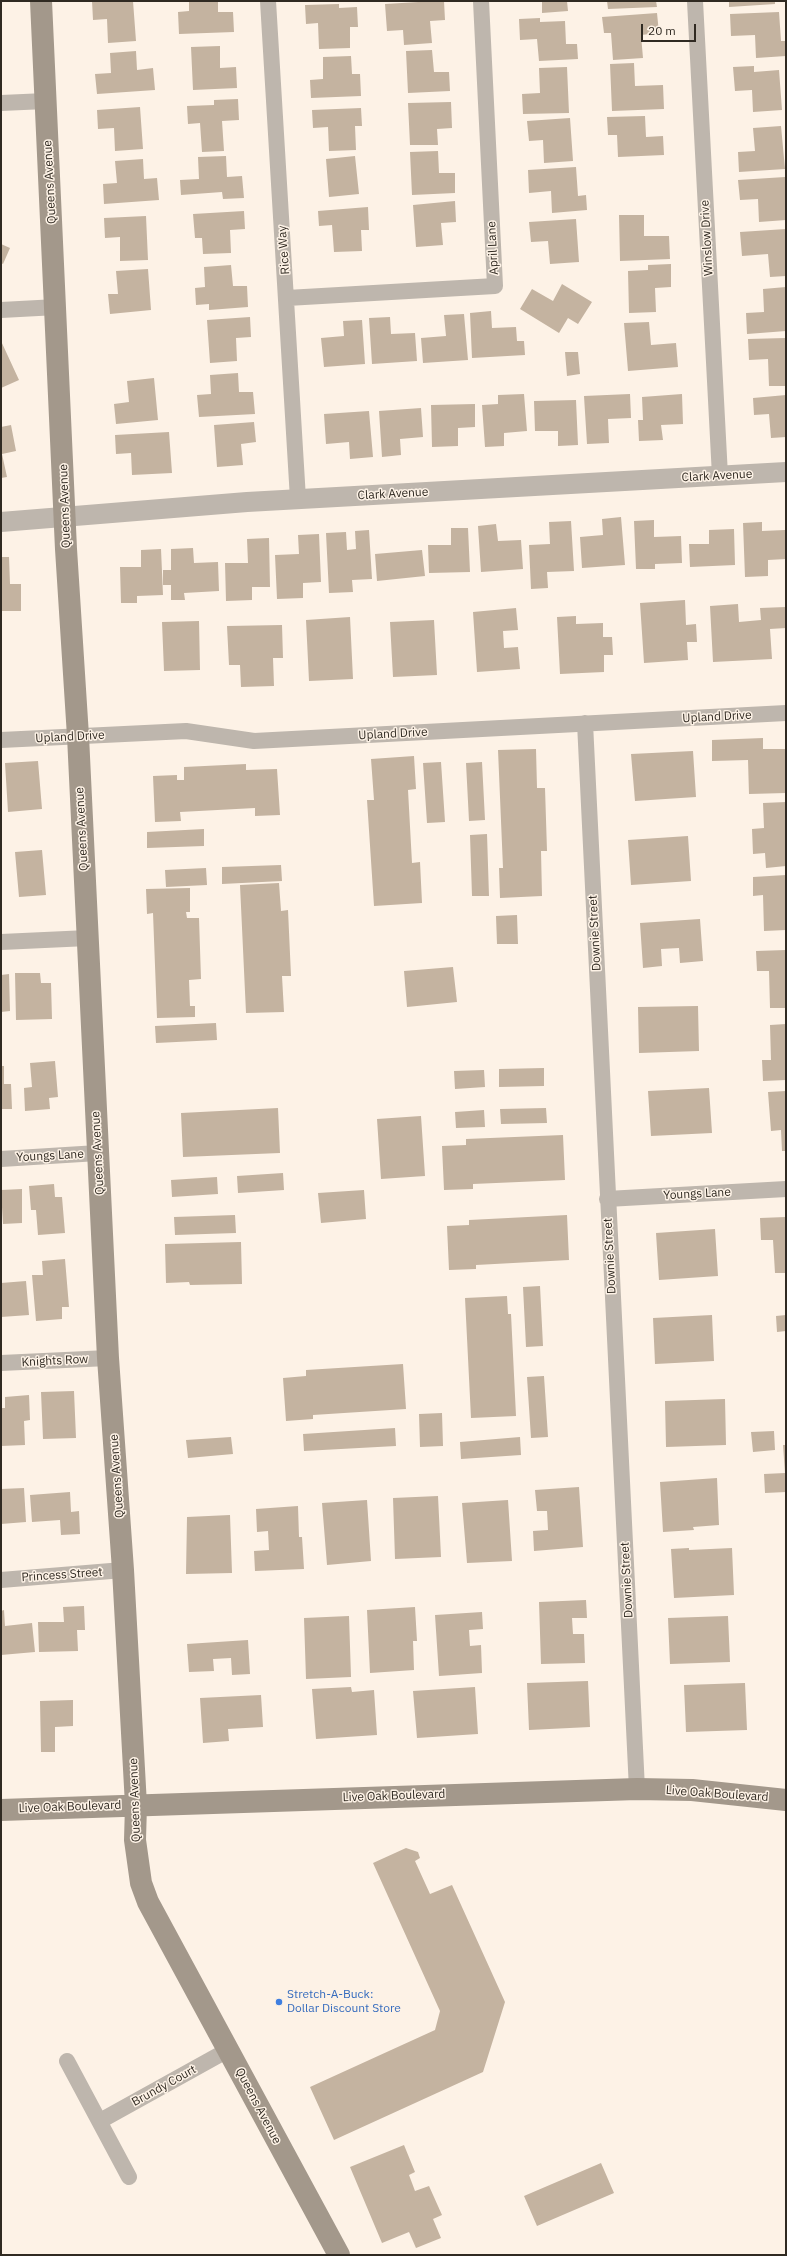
<!DOCTYPE html>
<html>
<head>
<meta charset="utf-8">
<style>
	body { margin:0 }
	#map { position:relative; width:787px; height:2256px; overflow:hidden; background:#fdf2e6; font-family:"IBM Plex Sans",sans-serif }
	canvas { display:block }
	.frame { position:absolute; inset:0; border:2px solid #302a22; pointer-events:none }
	.scale { position:absolute; left:641px; top:24px; width:55px; height:18px; box-sizing:border-box; border:2px solid #302a22; border-top:0; padding-left:5px; font-size:12px; line-height:14px; white-space:nowrap; color:#302a22; -webkit-text-stroke:3px #fdf2e6; paint-order:stroke }
</style>
</head>
<body>
<div id="map">
<canvas width="787" height="2256"></canvas>
<div class="frame"></div>
<div class="scale">20 m</div>
</div>
<script>
const context = document.querySelector('canvas').getContext('2d');
context.lineJoin = 'round';
function fillPath(path, color) {
  context.fillStyle = color;
  context.fill(path, 'evenodd');
}
function stroke(path, color, width, dash) {
  context.strokeStyle = color;
  context.lineWidth = width;
  context.lineCap = dash ? 'butt' : 'round';
  context.setLineDash(dash || []);
  context.stroke(path);
}
function label(font, color, halo, rows, align = 'center') {
  context.font = font + ' "IBM Plex Sans",sans-serif';
  context.lineWidth = 3;
  context.setLineDash([]);
  context.textBaseline = 'middle';
  context.strokeStyle = halo;
  context.fillStyle = color;
  for (const [text, x, y, turn = 0] of rows) {
    context.save();
    context.translate(x, y);
    context.rotate((+turn || 0) * Math.PI / 180);
    context.textAlign = isNaN(turn) ? turn : align;
    if (halo) context.strokeText(text, 0, 0);
    context.fillText(text, 0, 0);
    context.restore();
  }
}
const building = new Path2D(`
	M92 1H133L136 41 108 43 107 19 93 20Z
	M189 1H218V12H233L234 32 179 34 178 12 189 11Z
	M435 1H444L445 20 430 21 432 43 404 45 403 30 387 31 385 4Z
	M542 1H567L568 11 542 13Z
	M607 1H656L657 7 608 9Z
	M729 1H775V4L729 7Z
	M339 4V8L357 7 358 27H350V48L319 49 318 23 306 24 305 5Z
	M779 12 781 41H786V56L756 58 755 35 731 36 730 14Z
	M657 13 659 33 641 35 643 58 613 60 611 33H604L602 17Z
	M540 18V22L565 21 566 44H577L578 59 539 61 537 39 520 40 519 19Z
	M220 46V68L236 67 237 88 193 90 191 47Z
	M432 50 434 72H449L450 91 408 93 406 51Z
	M136 51 137 70 153 68 155 90 97 94 95 74 111 73 110 53Z
	M351 56 352 74H360L361 96 311 98 310 80 323 79V57Z
	M634 63 635 86 663 85 664 109 612 111 610 64Z
	M754 66V72L779 70 782 110 753 112 752 90 735 91 733 67Z
	M567 67 569 113 523 114 522 94 540 93 539 68Z
	M238 99 239 120 222 121 224 151 202 152 200 123 188 124 187 106 214 105V100Z
	M451 102 452 128 437 129 438 145H410L408 103Z
	M140 107 143 149 115 151 114 128 98 129 97 110Z
	M361 108 362 126H355L356 150 329 151 328 127 313 128 312 110Z
	M645 116 646 137 663 136 664 155 618 157 617 135H608L607 117Z
	M570 118 573 161 544 163 543 140 529 141 527 121Z
	M781 126 785 169 739 172 738 152 755 151 753 128Z
	M438 151 439 173H455V193L412 195 410 152Z
	M226 156 227 177 242 176 244 198 223 199 222 192 181 195 180 180 199 179 198 157Z
	M355 156 359 194 329 197 326 159Z
	M143 159 144 179 157 178 159 200 104 204 103 184 117 183 115 161Z
	M576 167 578 196 586 195 587 210 552 213 551 191 529 193 528 170Z
	M785 177 786 220 759 222 758 199 740 200 738 180Z
	M455 201 456 222 441 223 443 245 416 247 413 205Z
	M368 207 369 230H361L362 251 334 252 332 225 319 226 318 211Z
	M244 211 245 229 230 230 231 253 203 254 202 238H195L193 214Z
	M619 215H644V236H669L670 259 620 261Z
	M146 216 148 260 120 261V237L105 238 104 218Z
	M576 219 579 262 550 264 548 241 531 242 529 222Z
	M786 229V276L770 277 768 254 742 256 740 232Z
	M1 244 10 248 3 264 1 263Z
	M671 264V287L655 288 656 312 629 313 628 271 648 270V265Z
	M231 265 233 286H247L248 307 209 310V304L196 305 195 288 205 287 204 267Z
	M148 269 151 310 110 314 108 294H118L116 271Z
	M562 284 592 302 578 324 568 318 559 333 520 309 532 289 553 301Z
	M786 287V331L747 334 746 313 764 312 763 289Z
	M491 311 492 328 516 327 517 341H524L525 355 472 358 470 313Z
	M464 314 468 360 423 363 421 338 446 336 444 315Z
	M250 317 251 337 236 338 237 361 210 363 207 320Z
	M390 317 391 334 415 333 417 361 372 364 369 318Z
	M362 320 365 364 324 367 321 338 344 336 343 321Z
	M649 322 651 345 676 343 678 367 628 371 624 323Z
	M786 338V386H769L768 359 749 360 748 339Z
	M1 341 19 380 1 388Z
	M565 352H578L580 374 567 376Z
	M238 373 239 392H253L255 414 199 417 197 395 211 394 210 375Z
	M154 378 158 420 116 424 114 404 129 402 127 381Z
	M524 394 527 431 504 433V446L485 447 482 405 498 404V395Z
	M630 394 631 418 608 419 609 443 587 444 584 396Z
	M682 394 683 424 661 425 663 440 639 441 638 420H643L642 397Z
	M786 395V437L771 438 769 414 754 415 753 398Z
	M576 400 578 445 558 446V431H535L534 401Z
	M475 404V427L458 428V446L432 447 431 405Z
	M421 408 423 437 400 439 401 455 382 457 379 411Z
	M369 411 373 457 350 459 349 442 326 444 324 414Z
	M254 422 256 442 241 444 243 465 217 467 214 425Z
	M11 425 16 451 2 454 7 477 1 478V427Z
	M169 432 172 473 132 475 131 453 116 454 115 435Z
	M621 517 625 565 582 568 580 537 603 535 602 519Z
	M654 520V537L681 536 682 563 655 564V569H636L634 521Z
	M571 521 574 571 547 572 548 588 531 589 529 545 550 544 549 522Z
	M762 522V531L785 530 786 559 768 560V576L745 577 743 523Z
	M496 524 498 541 521 540 523 569 481 572 478 526Z
	M451 528H468L470 572 429 573 428 545H451Z
	M734 529 735 565 690 567 689 544H709V530Z
	M369 530 372 579 352 580 353 592 329 593 326 533 346 532 347 550 356 549 355 531Z
	M319 534 321 582 303 583V598L277 599 275 555 299 554 298 535Z
	M269 538 270 587H252V600L226 601 225 563H248L247 539Z
	M193 548 194 563 218 562 219 591 184 593 185 600H171V585H163V570H171V549Z
	M161 549 163 595 137 596V603H121L120 567H141V550Z
	M422 550 425 576 377 581 375 554Z
	M1 557H9L10 584H21V611H1Z
	M685 600 686 625 696 624 697 642H687L688 660 644 663 640 603Z
	M738 604 739 622 761 620 760 608 786 607V628L770 629 772 659 713 662 710 606Z
	M516 608 518 630 503 631 504 648 518 647 520 669 477 672 473 612Z
	M576 616V624L603 623V637H612L613 655H604V672L560 674 557 617Z
	M350 617 353 679 309 681 306 620Z
	M434 620 437 675 393 677 390 622Z
	M199 621 200 670 164 671 162 622Z
	M282 625 283 658H273L274 686 241 687 240 665H229L227 626Z
	M763 738V749H786V793L749 794 748 760 712 761V740Z
	M536 749 537 788H545L547 851H541L542 896 500 898 499 868H503L498 750Z
	M693 751 696 797 635 801 631 754Z
	M414 756 416 789 408 790 412 863 420 862 422 903 374 906 367 800H374L371 759Z
	M38 761 42 809 8 812 5 763Z
	M441 762 445 822 427 823 423 763Z
	M482 762 485 820 469 821 466 763Z
	M246 764V770L277 769 280 815 255 816V808L180 812 181 821 155 822 153 776 177 775V780H184V767Z
	M786 802V866L766 868 765 853 753 854 752 829 764 828 763 803Z
	M204 829V846L147 848V832Z
	M487 834 489 896H472L470 835Z
	M688 836 691 881 631 885 628 840Z
	M42 850 46 895 19 897 15 852Z
	M281 865 282 881 222 884V867Z
	M206 868 207 885 166 887 165 870Z
	M786 875V930L764 931 763 895 753 896V877Z
	M279 883 281 911 288 910 291 976H282L284 1012 246 1013 240 885Z
	M190 888V912H186L187 918H199L201 979 189 980 190 1006H195V1017L157 1018 153 913 147 914 146 889Z
	M517 915 518 944H497L496 916Z
	M700 919 703 961 680 963 679 948 661 949 662 966 643 968 640 923Z
	M786 950V1008H770L769 971H757L756 951Z
	M453 967 457 1002 407 1007 404 971Z
	M15 973H40L41 983H51L52 1019 16 1020Z
	M9 974 10 1011 1 1012V975Z
	M698 1006 699 1051 639 1053 638 1007Z
	M216 1023 217 1040 156 1043 155 1026Z
	M786 1024V1080L763 1081 762 1060H771L770 1025Z
	M55 1061 58 1097 49 1098 50 1109 25 1111 24 1088 32 1087 30 1063Z
	M1 1066H4V1084H11L12 1109H1Z
	M544 1068V1086L499 1087V1069Z
	M484 1070 485 1087 455 1089 454 1071Z
	M709 1088 712 1133 651 1136 648 1091Z
	M786 1091V1151H782L781 1130 771 1131 768 1092Z
	M278 1108 280 1153 183 1157 181 1113Z
	M546 1108 547 1123 501 1124 500 1109Z
	M484 1110 485 1127 456 1128 455 1112Z
	M421 1116 425 1176 381 1179 377 1119Z
	M563 1135 565 1180 473 1184V1189L444 1190 442 1146 466 1145V1139Z
	M283 1173 284 1190 238 1193 237 1176Z
	M217 1177 218 1194 172 1197 171 1180Z
	M54 1184 55 1197H62L65 1233 38 1235 36 1210H31L29 1186Z
	M22 1189V1223L3 1224 1 1190Z
	M364 1190 366 1219 321 1223 318 1193Z
	M235 1215 236 1233 175 1235 174 1217Z
	M567 1215 569 1260 476 1265V1269L449 1270 447 1226 469 1225V1220Z
	M786 1217V1273H775L773 1240H761L760 1218Z
	M715 1229 718 1276 659 1280 656 1233Z
	M241 1242 242 1284 190 1285 189 1282 166 1283 165 1244Z
	M65 1259 69 1307H62V1319L36 1321 32 1275H43L42 1261Z
	M26 1281 29 1315 1 1317V1283Z
	M540 1286 543 1346 526 1347 523 1287Z
	M507 1296 508 1314H511L516 1416 471 1418 465 1298Z
	M712 1315 714 1361 655 1364 653 1318Z
	M786 1315V1331L777 1332 776 1316Z
	M403 1364 406 1409 313 1415V1419L286 1421 283 1378 306 1376V1370Z
	M544 1376 548 1437 531 1438 527 1377Z
	M74 1391 76 1438 43 1439 41 1392Z
	M29 1395 30 1420 24 1421 25 1445 1 1446V1408H5V1397Z
	M725 1399 726 1445 666 1447 665 1401Z
	M442 1413 443 1446 420 1447 419 1414Z
	M395 1428 396 1446 304 1451 303 1434Z
	M774 1431 775 1450 753 1452 751 1432Z
	M231 1437 233 1454 188 1458 186 1440Z
	M520 1437 521 1455 461 1459 460 1442Z
	M783 1445H786V1492L765 1493 764 1474 785 1473Z
	M717 1478 719 1525 693 1527 694 1530 663 1532 660 1482Z
	M579 1487 583 1547 534 1551 533 1531 548 1530 547 1511H537L535 1490Z
	M24 1488 26 1522 1 1524V1489Z
	M70 1492 71 1512 79 1511 80 1534 61 1535 60 1520 32 1522 30 1495Z
	M438 1496 441 1557 395 1559 393 1498Z
	M367 1500 371 1561 327 1565 322 1503Z
	M508 1500 512 1561 467 1563 462 1503Z
	M298 1506 299 1537H302L304 1569 255 1571 254 1551 269 1550 268 1531 257 1532 256 1509Z
	M230 1515 232 1573 186 1574 187 1517Z
	M689 1548V1550L732 1548 734 1595 674 1598 671 1549Z
	M586 1600 587 1618H572L573 1634H584L585 1663 541 1664 539 1602Z
	M84 1606 85 1630H77L78 1651 39 1652 38 1622H64L63 1607Z
	M415 1607 417 1641H413L414 1670 370 1673 367 1610Z
	M4 1610 5 1626 32 1623 35 1652 1 1655V1611Z
	M482 1612 483 1629 469 1630 470 1646 481 1645 482 1673 439 1676 435 1615Z
	M349 1616 351 1677 306 1679 304 1618Z
	M728 1616 730 1662 670 1664 668 1618Z
	M248 1640 250 1674 232 1675 231 1658 213 1659 214 1671 189 1672 187 1644Z
	M588 1681 590 1727 529 1730 527 1683Z
	M745 1683 747 1730 686 1732 684 1685Z
	M351 1687 352 1692 374 1690 377 1735 316 1739 312 1689Z
	M475 1687 478 1734 417 1738 413 1691Z
	M261 1695 263 1727 228 1729 229 1741 203 1743 200 1698Z
	M73 1700V1726L55 1727V1752H41L40 1701Z
	M406 1848 418 1852 420 1858 415 1861 430 1894 452 1885 505 2002 483 2072 334 2140 310 2087 435 2030 440 2011 373 1863Z
	M404 2145 415 2172 409 2175 415 2191 429 2186 442 2215 433 2219 441 2238 416 2248 409 2232 382 2243 350 2167Z
	M601 2163 614 2193 537 2226 524 2196Z`);
const minor = new Path2D(`
	M268 1 298 499
	M695 1 720 476
	M1 103 46 101
	M287 298 495 286 481 1
	M1 310 57 307
	M585 723 637 1789
	M1 740 186 731 254 741 786 713
	M1 942 88 938
	M1 1159 98 1153
	M607 1199 786 1189
	M1 1363 108 1358
	M1 1580 123 1570
	M67 2061 129 2177
	M100 2121 228 2050`);
const tertiary = new Path2D(`
	M1 522 247 502 786 472`);
const secondary = new Path2D(`
	M41 1 66 549 78 736 108 1358 123 1570 136 1805 135 1840 141 1883 148 1902 339 2255
	M1 1810 637 1789 692 1790 786 1800`);
const markers = [
	[279,2002,4,"#3f7fe0"]
];
const streetNames = [
	["Queens Avenue",50,182,-93],
	["Winslow Drive",707,238,-93],
	["April Lane",493,248,-93],
	["Rice Way",284,250,-94],
	["Clark Avenue",717,476,-3],
	["Clark Avenue",393,494,-3],
	["Queens Avenue",65,506,-92],
	["Upland Drive",717,717,-3],
	["Upland Drive",393,734,-3],
	["Upland Drive",70,737,-3],
	["Queens Avenue",82,829,-93],
	["Downie Street",595,933,-93],
	["Queens Avenue",98,1153,-93],
	["Youngs Lane",50,1156,-3],
	["Youngs Lane",697,1194,-3],
	["Downie Street",610,1256,-93],
	["Knights Row",55,1361,-3],
	["Queens Avenue",117,1476,-94],
	["Princess Street",62,1575,-4],
	["Downie Street",627,1580,-93],
	["Live Oak Boulevard",717,1794,4],
	["Live Oak Boulevard",394,1796,-2],
	["Queens Avenue",135,1800,-92],
	["Live Oak Boulevard",70,1807,-2],
	["Brundy Court",164,2086,-29],
	["Queens Avenue",258,2106,62]
];
const shopNames = [
	["Stretch-A-Buck:",287,1995],
	["Dollar Discount Store",287,2009]
];
fillPath(building, '#c4b3a0');
stroke(minor, '#beb6ad', 16);
stroke(tertiary, '#beb6ad', 20);
stroke(secondary, '#a3988b', 22);
for (const [x, y, r, color] of markers) {
  const dot = new Path2D();
  dot.arc(x, y, r, 0, 2 * Math.PI);
  context.fillStyle = color;
  context.fill(dot);
  stroke(dot, '#fdf2e6', 1.5);
}
label('12px', '#302a22', '#fdf2e6', streetNames);
label('12px', '#366cbe', '#fdf2e6', shopNames, 'left');
</script>
</body>
</html>
